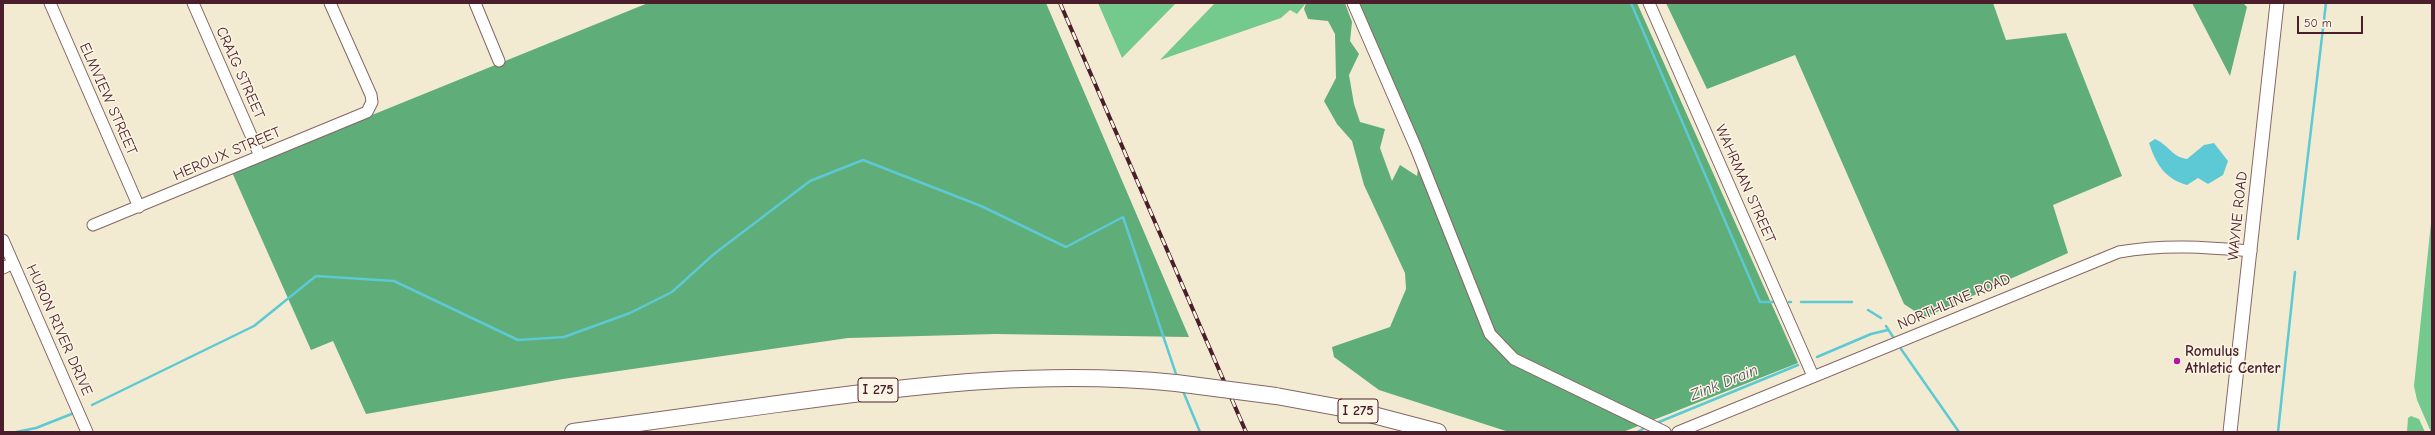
<!DOCTYPE html>
<html>
<head>
<meta charset="utf-8">
<style>
	body { margin:0 }
	#map { position:relative; width:2435px; height:435px; overflow:hidden; background:#f3ebd1; font-family:"Comic Neue",sans-serif }
	canvas { display:block }
	.frame { position:absolute; inset:0; border:4px solid #4a1f2b; pointer-events:none }
	.scale { position:absolute; left:2297px; top:16px; width:66px; height:18px; box-sizing:border-box; border:2px solid #4a1f2b; border-top:0; padding-left:5px; font-size:12px; line-height:14px; white-space:nowrap; color:#4a1f2b; -webkit-text-stroke:3px #fcf5e5; paint-order:stroke }
</style>
</head>
<body>
<div id="map">
<canvas width="2435" height="435"></canvas>
<div class="frame"></div>
<div class="scale">50 m</div>
</div>
<script>
const context = document.querySelector('canvas').getContext('2d');
context.lineJoin = 'round';
function fillPath(path, color) {
  context.fillStyle = color;
  context.fill(path, 'evenodd');
}
function stroke(path, color, width, dash) {
  context.strokeStyle = color;
  context.lineWidth = width;
  context.lineCap = dash ? 'butt' : 'round';
  context.setLineDash(dash || []);
  context.stroke(path);
}
function label(font, color, halo, rows, align = 'center') {
  context.font = font + ' "Comic Neue",sans-serif';
  context.lineWidth = 3;
  context.setLineDash([]);
  context.textBaseline = 'middle';
  context.strokeStyle = halo;
  context.fillStyle = color;
  for (const [text, x, y, turn = 0] of rows) {
    context.save();
    context.translate(x, y);
    context.rotate((+turn || 0) * Math.PI / 180);
    context.textAlign = isNaN(turn) ? turn : align;
    if (halo) context.strokeText(text, 0, 0);
    context.fillText(text, 0, 0);
    context.restore();
  }
}
const green = new Path2D(`
	M1098 3H1176L1122 58Z
	M1215 3H1306L1297 14 1290 10 1281 18 1160 60Z
	M2432 213V432H2431L2417 400 2414 386Z
	M2411 416 2419 419 2425 432H2407L2408 418Z`);
const forest = new Path2D(`
	M648 3H1046L1189 337 995 334 848 338 563 379 366 414 333 341 311 350 231 170 369 112 372 115Z
	M1306 3H1345L1352 22 1350 41 1359 54 1349 75 1354 104 1360 122 1385 129 1380 148 1392 181 1400 165 1417 176 1420 155 1357 3H1637L1798 363 1623 432H1509L1379 390 1334 357 1332 347 1390 327 1406 289 1405 273 1364 185 1352 141 1337 124 1324 101 1336 78 1335 34 1328 21 1308 19 1304 9Z
	M1666 3H1993L2006 40 2066 33 2122 176 2053 205 2068 253 1921 319 1916 312 1904 304 1795 55 1707 89Z
	M2192 3H2243L2247 7 2230 76Z`);
const water = new Path2D(`
	M2155 139C2169 145 2172 157 2187 159L2204 145 2214 143 2228 161 2223 175 2208 184 2198 178 2187 185C2165 179 2156 164 2149 143Z`);
const stream = new Path2D(`
	M1631 3 1760 302H1775
	M2298 239 2326 3
	M1789 302H1791
	M1801 302H1852
	M1868 310 1881 318
	M1886 326 1895 340
	M1901 349 1959 432
	M1817 357 1871 334 1888 330
	M1183 391 1200 432
	M92 405 254 326 316 276 394 281 518 340 564 337 630 313 672 292 714 254 810 181 863 160 981 206 1066 247 1123 217 1177 377
	M1659 422 1798 365
	M16 432 36 428 74 413
	M1637 432 1645 428
	M2278 432 2295 272`);
const minor = new Path2D(`
	M50 3 139 207
	M193 3 260 156
	M475 3 499 61
	M1353 3 1416 148 1490 334 1514 359 1665 432
	M1649 3 1813 376
	M93 225 367 112 372 102 371 95 330 3
	M3 240 87 432
	M3 268 13 263
	M1678 432 2119 252C2164 244 2206 247 2251 251`);
const major = new Path2D(`
	M2230 432 2277 3`);
const highway = new Path2D(`
	M1276 396 1358 411 1438 432
	M573 432C648 422 724 411 800 401 925 384 1050 370 1176 383`);
const rail = new Path2D(`
	M1060 3 1246 432`);
const highwayBridge = new Path2D(`
	M1176 383 1276 396`);
const markers = [
	[2177,361,4,"#b5179e"]
];
const shields = [
	[878,390,40],
	[1358,411,40]
];
const shieldNames = [
	["I 275",878,390],
	["I 275",1358,411]
];
const streetNames = [
	["CRAIG STREET",240,73,66],
	["ELMVIEW STREET",108,99,66],
	["HEROUX STREET",227,154,-23],
	["WAHRMAN STREET",1745,184,66],
	["WAYNE ROAD",2238,216,-84],
	["NORTHLINE ROAD",1954,302,-23],
	["HURON RIVER DRIVE",59,330,66]
];
const poiNames = [
	["Romulus",2185,352],
	["Athletic Center",2185,369]
];
const waterNames = [
	["Zink Drain",1724,383,-22]
];
fillPath(green, '#74c98d');
fillPath(forest, '#5fad78');
fillPath(water, '#5dc9d4');
stroke(stream, '#5dc9d4', 2.5);
stroke(minor, '#856665', 13);
stroke(major, '#856665', 15);
stroke(highway, '#856665', 18);
stroke(minor, '#fff', 11);
stroke(major, '#fff', 13);
stroke(highway, '#fff', 16);
stroke(rail, '#4a1f2b', 4);
stroke(rail, '#fcf5e5', 2.5, [8]);
stroke(highwayBridge, '#856665', 18, []);
stroke(highwayBridge, '#fff', 16);
for (const [x, y, r, color] of markers) {
  const dot = new Path2D();
  dot.arc(x, y, r, 0, 2 * Math.PI);
  context.fillStyle = color;
  context.fill(dot);
  stroke(dot, '#fcf5e5', 1.5);
}
for (const [x, y, w] of shields) {
  const box = new Path2D();
  box.roundRect(x - w / 2, y - 12, w, 24, 3);
  context.fillStyle = '#fcf5e5';
  context.fill(box);
  stroke(box, '#4a1f2b', 1);
}
label('bold 14px', '#4a1f2b', null, shieldNames);
label('15px', '#4a1f2b', '#fcf5e5', streetNames);
label('bold 15px', '#4a1f2b', '#fcf5e5', poiNames, 'left');
label('italic 16px', '#50525e', '#fcf5e5', waterNames);
</script>
</body>
</html>
